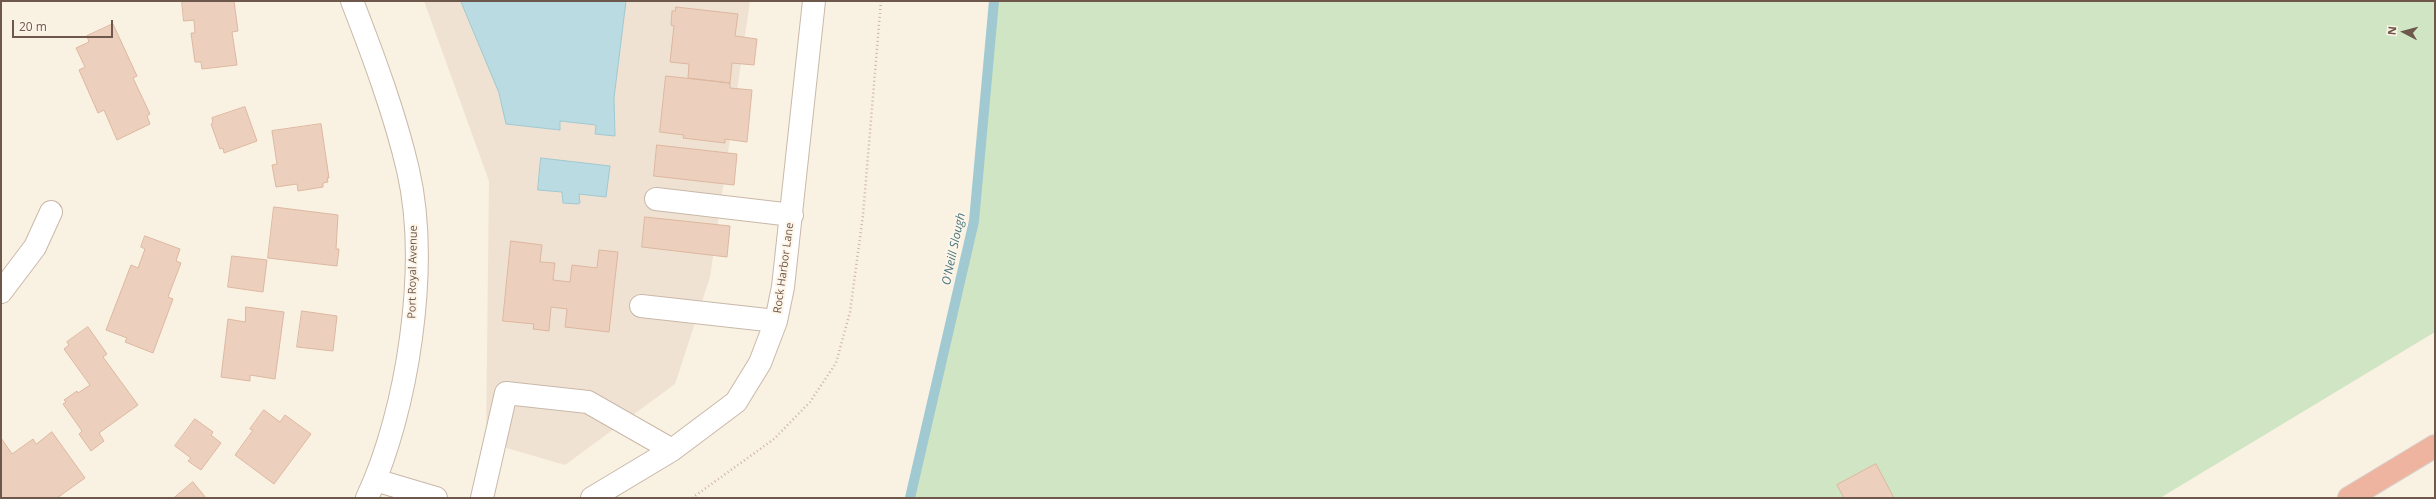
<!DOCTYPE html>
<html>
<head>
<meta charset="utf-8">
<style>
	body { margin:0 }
	#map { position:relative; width:2436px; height:499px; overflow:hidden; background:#f9f1e2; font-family:"Open Sans",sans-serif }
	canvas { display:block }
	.frame { position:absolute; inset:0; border:2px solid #6e584b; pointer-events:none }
	.north { position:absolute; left:2384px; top:12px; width:40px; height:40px; -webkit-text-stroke:3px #fdf5e8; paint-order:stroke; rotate:276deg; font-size:11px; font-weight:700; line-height:16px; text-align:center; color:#6e584b }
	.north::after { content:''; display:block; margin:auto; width:14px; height:18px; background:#6e584b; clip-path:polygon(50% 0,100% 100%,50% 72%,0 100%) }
	.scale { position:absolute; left:12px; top:20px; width:101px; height:18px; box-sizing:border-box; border:2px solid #6e584b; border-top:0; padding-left:5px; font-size:12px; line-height:14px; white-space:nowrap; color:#6e584b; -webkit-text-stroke:3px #fdf5e8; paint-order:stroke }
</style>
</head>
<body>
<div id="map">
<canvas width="2436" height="499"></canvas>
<div class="frame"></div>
<div class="north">N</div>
<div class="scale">20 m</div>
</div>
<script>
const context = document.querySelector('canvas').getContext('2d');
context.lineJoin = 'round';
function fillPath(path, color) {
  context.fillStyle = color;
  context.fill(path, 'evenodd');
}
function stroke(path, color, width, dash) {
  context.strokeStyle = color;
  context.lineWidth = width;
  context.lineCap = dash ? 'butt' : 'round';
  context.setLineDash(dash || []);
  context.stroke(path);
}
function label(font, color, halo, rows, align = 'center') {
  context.font = font + ' "Open Sans",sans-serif';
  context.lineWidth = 4;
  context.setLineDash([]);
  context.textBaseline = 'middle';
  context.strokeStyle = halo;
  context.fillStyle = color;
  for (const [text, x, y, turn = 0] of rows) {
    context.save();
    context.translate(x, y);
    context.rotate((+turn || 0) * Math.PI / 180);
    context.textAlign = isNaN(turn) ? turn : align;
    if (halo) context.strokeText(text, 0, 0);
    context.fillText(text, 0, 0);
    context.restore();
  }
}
const residential = new Path2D(`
	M424 1H750L710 277 675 384 565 465 486 442 489 181Z`);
const green = new Path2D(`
	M994 1H2435V332L2160 498H910L974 222Z`);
const water = new Path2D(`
	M461 1H626L614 98 615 136 595 134 596 125 560 121V130L506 124 499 93Z
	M541 158 610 166 606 197 579 194 580 203 578 204 563 203 562 192 538 190Z`);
const stream = new Path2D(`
	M910 498 974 221 994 1`);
const building = new Path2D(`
	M182 1H234L238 31 232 32 237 65 202 69 201 62H195L191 33H195L194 20 184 21Z
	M676 7 738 14 735 36 757 39 754 65 732 63 730 83 688 78 689 64 670 62 674 26 671 25 672 11H675Z
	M113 24 137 76 133 78 150 114 147 116 150 124 117 140 104 110 98 113 79 70 85 67 76 48 89 42 87 36Z
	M666 76 730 83V88L752 90 747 142 725 139V143L683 138 684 135 660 132Z
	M245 107 257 141 224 153 223 148 220 149 211 124 213 123 212 118Z
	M321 124 329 178H327L328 182 323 183V187L298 191 297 184 276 187 272 165 277 164 272 131Z
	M657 145 737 154 734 185 654 176Z
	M274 207 338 215 336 249H339L337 266 268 258Z
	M645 217 730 226 727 257 642 247Z
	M145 236 180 249 176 261 181 263 168 297 173 299 153 353 125 342 127 338 106 330 131 265 138 268 145 249 141 247Z
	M511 241 542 245 540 262 555 263 553 280 570 282 572 265 597 268 599 250 618 252 609 332 565 327 567 309 551 307 549 331 533 329 534 324 503 321Z
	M232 256 267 260 263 292 228 287Z
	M246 307 284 312 275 379 250 375V381L221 377 228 319 245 322Z
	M302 311 337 316 333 351 297 347Z
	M88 327 107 354 103 357 138 405 99 433 104 441 91 451 79 434 82 431 63 404 66 402 64 400 77 391 78 393 90 385 64 349 69 345 67 342Z
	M264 410 280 422 285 415 311 434 274 484 235 455 253 430 250 429Z
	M195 419 213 432 211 435 221 443 201 470 188 461 191 458 175 446Z
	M52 432 85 478 57 498H1V438L12 454 33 439 36 444Z
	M1876 464 1894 498H1844L1837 485Z
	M193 482 206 498H174Z`);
const path = new Path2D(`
	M692 498 774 439 810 402 836 363 850 312 863 215 881 1`);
const minor = new Path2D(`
	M352 1C373 55 395 114 408 170 430 265 408 411 367 498
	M656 199 792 215
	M1 292 35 247 51 212
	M641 306 776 321
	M375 480 436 498
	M482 498 506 393 588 402 672 450
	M592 498 672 450 736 402 760 363 776 321 783 287 814 1`);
const highway = new Path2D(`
	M2349 498 2435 446`);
const streetNames = [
	["Rock Harbor Lane",784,268,-82],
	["Port Royal Avenue",413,272,-89]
];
const waterNames = [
	["O'Neill Slough",954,249,-78]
];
fillPath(residential, '#f0e2d2');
fillPath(green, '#d0e5c3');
fillPath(water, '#b9dbe1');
stroke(water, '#a0c9d1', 1);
stroke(stream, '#a0c9d1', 10);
fillPath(building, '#ecd0bd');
stroke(building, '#ddb79f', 1);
stroke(minor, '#c9b8aa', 24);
stroke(highway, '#d6d0cd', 24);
stroke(path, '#d0b3a0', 2.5, [1, 3]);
stroke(minor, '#fff', 22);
stroke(highway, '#eeb49f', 22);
label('11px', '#6e584b', '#fdf5e8', streetNames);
label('italic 12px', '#477680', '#fdf5e8', waterNames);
</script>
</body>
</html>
